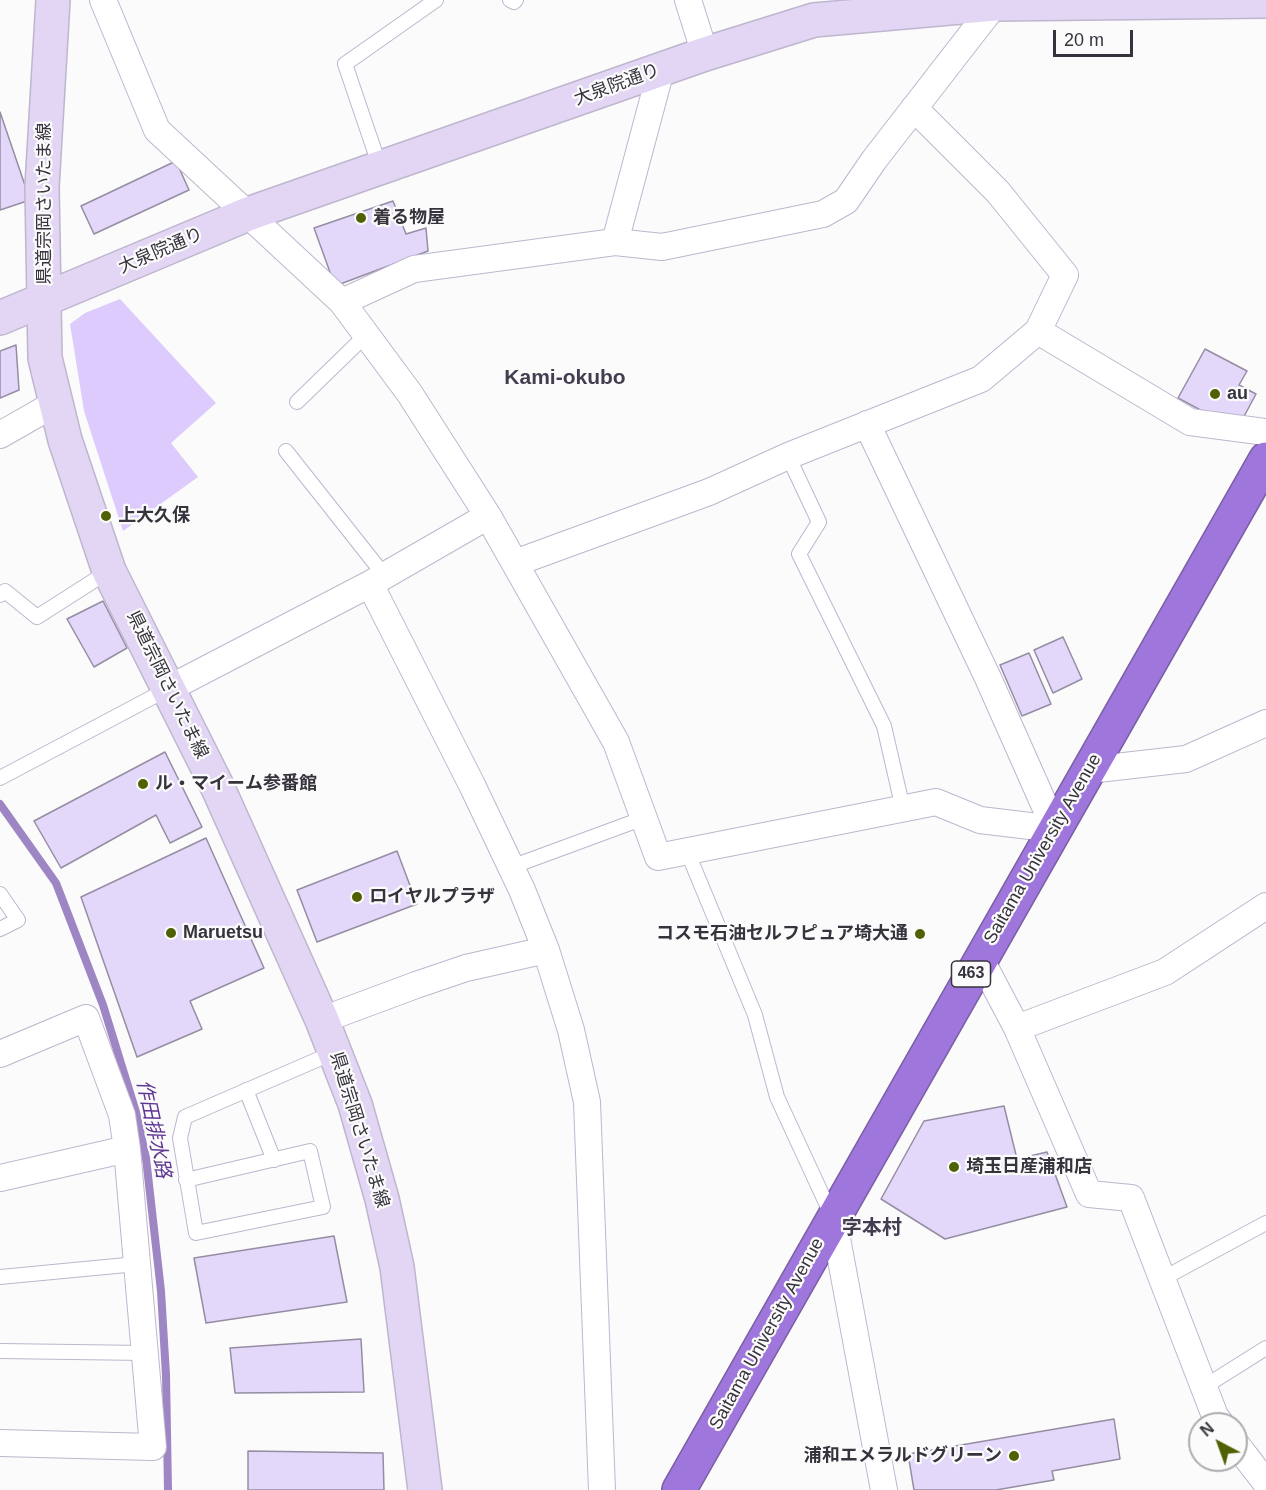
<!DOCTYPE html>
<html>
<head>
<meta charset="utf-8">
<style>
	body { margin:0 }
	#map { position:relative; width:1266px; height:1490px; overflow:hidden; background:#fbfbfb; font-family:Arial,sans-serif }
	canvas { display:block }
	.north { position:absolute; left:1188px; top:1412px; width:60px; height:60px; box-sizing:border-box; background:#fbfbfb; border:2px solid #adabaf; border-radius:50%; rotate:319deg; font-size:16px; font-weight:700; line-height:24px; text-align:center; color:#37333d }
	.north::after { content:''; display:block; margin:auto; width:21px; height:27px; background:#506105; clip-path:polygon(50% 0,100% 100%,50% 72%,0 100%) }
	.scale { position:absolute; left:1053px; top:30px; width:80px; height:27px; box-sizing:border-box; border:3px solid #37333d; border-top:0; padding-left:8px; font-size:18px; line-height:21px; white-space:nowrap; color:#37333d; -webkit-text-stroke:4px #fbfbfb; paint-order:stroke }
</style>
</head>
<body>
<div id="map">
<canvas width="1266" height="1490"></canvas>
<div class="north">N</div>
<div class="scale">20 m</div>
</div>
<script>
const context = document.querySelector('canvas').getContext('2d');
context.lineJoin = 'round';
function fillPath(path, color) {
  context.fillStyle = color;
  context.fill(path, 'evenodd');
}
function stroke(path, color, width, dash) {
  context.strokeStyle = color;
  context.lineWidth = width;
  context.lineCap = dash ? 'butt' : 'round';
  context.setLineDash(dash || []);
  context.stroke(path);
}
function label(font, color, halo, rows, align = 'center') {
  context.font = font + ' Arial,"Noto Sans JP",sans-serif';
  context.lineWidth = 4.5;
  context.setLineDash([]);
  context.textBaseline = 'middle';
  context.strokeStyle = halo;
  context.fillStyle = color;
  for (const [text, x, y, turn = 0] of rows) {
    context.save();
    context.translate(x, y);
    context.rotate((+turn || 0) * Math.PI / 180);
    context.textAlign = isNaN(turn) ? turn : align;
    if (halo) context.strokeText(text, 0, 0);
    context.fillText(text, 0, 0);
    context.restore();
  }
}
const green = new Path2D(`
	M120 299 216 403 171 443 198 477 123 531 84 411 70 324 85 313Z`);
const stream = new Path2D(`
	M0 804 56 883 103 1005 136 1112 146 1158 161 1291 166 1375 168 1490`);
const building = new Path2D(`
	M0 112 30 200 0 210Z
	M176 161 189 190 94 234 81 206Z
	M393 201 406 234 426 228 428 251 335 286 314 228Z
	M16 345 19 390 0 398V351Z
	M1205 349 1247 371 1239 385 1256 394 1241 422 1223 413 1219 420 1178 398Z
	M103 601 127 648 94 667 67 619Z
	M1063 637 1082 679 1053 693 1034 650Z
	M1029 653 1051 704 1022 716 1000 665Z
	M165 752 202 827 170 843 156 815 61 868 34 821Z
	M206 838 264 968 190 1001 202 1029 137 1057 81 897Z
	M397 851 417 904 317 942 297 890Z
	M1004 1106 1017 1159 1047 1152 1067 1207 945 1239 881 1199 924 1121Z
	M334 1236 347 1302 206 1323 194 1258Z
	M361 1339 364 1392 235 1393 230 1348Z
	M1114 1419 1120 1459 1052 1471 1054 1480 996 1490H914L908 1454Z
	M248 1451 383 1453 384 1490H248Z`);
const lane = new Path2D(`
	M510 0 514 2 516 0
	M380 167 345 64 436 0
	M297 402 366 335
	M286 451 384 575
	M788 456 819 522 799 554 884 726 903 809
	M0 595 5 591 37 617 109 571
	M0 778 168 689
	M687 851 755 1015 777 1097 832 1216
	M511 867 644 818
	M0 894 18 920 0 929
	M246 1090 274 1160
	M186 1180 310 1151 323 1207 196 1233 180 1138 185 1117 335 1052
	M0 1277 137 1264
	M1162 1279 1266 1223
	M0 1351 145 1353
	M1204 1387 1266 1348`);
const street = new Path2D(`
	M103 0 157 130 342 302 410 394 488 516 616 742 658 857 936 802 980 820 1055 829
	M688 0 705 54
	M615 242 662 247 823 214 846 201 874 160 995 4
	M342 302 414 269 615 242 661 70
	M1038 331 1190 422 1266 432
	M867 424 988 678 1055 829
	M0 435 56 403
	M515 563 709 492 788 456 981 379 1038 331 1065 275 998 192 914 108
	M370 584 472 785 522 890 546 950 571 1030 587 1102 602 1490
	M168 689 370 584 488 516
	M1089 770 1186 759 1266 723
	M980 958 1017 1028 1089 1194 1131 1198 1215 1416 1221 1424
	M322 1020 416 985 466 968 546 950
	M1017 1028 1165 972 1266 906
	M0 1054 86 1018 122 1115 127 1149 153 1447 0 1443
	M0 1178 127 1149
	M833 1217 884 1490
	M1236 1444 1266 1483`);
const secondary = new Path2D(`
	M53 0 42 187 45 358 65 440 109 571 218 788 322 1020 355 1104 382 1199 397 1267 425 1490
	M0 318 248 214 705 54 814 20 995 4 1266 1`);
const highway = new Path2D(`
	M679 1490 1266 459`);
const markers = [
	[361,218,6,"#506105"],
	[1215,394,6,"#506105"],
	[106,516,6,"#506105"],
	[143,784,6,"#506105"],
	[357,897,6,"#506105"],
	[171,933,6,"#506105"],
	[920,934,6,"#506105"],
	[954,1167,6,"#506105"],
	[1014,1456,6,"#506105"]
];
const shields = [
	[971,974,39]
];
const shieldNames = [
	["463",971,974]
];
const streetNames = [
	["大泉院通り",617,85,-20],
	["県道宗岡さいたま線",45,204,-90],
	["大泉院通り",161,251,-23],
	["県道宗岡さいたま線",167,685,64],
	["Saitama University Avenue",1043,849,-60],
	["県道宗岡さいたま線",359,1130,73],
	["Saitama University Avenue",767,1334,-61]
];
const poiNames = [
	["着る物屋",373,218],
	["au",1227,394],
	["上大久保",118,516],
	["ル・マイーム参番館",155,784],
	["ロイヤルプラザ",369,897],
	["Maruetsu",183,933],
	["コスモ石油セルフピュア埼大通",908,934,"right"],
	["埼玉日産浦和店",966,1167],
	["浦和エメラルドグリーン",1002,1456,"right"]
];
const waterNames = [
	["作田排水路",153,1129,78]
];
const neighbourhoodNames = [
	["字本村",872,1228]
];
const quarterNames = [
	["Kami-okubo",565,378]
];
fillPath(green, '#dccbfc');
stroke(stream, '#9d86c3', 8);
fillPath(building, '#e3d8f9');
stroke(building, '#958da3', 1.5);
stroke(lane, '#beb6ce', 16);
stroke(street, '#beb6ce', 28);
stroke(secondary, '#beb6ce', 36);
stroke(highway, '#7b5fa4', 36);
stroke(lane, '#fff', 14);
stroke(street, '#fff', 26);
stroke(secondary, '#e2d6f4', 33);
stroke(highway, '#9f76dc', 33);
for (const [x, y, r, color] of markers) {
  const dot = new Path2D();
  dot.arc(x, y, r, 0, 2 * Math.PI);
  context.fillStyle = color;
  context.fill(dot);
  stroke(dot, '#fbfbfb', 2);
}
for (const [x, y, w] of shields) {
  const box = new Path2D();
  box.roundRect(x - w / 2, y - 13, w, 26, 4.5);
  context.fillStyle = '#fbfbfb';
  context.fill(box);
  stroke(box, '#37333d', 1.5);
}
label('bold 16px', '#37333d', null, shieldNames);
label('18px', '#37333d', '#fbfbfb', streetNames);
label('bold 18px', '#37333d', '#fbfbfb', poiNames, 'left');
label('italic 20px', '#5f3693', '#fbfbfb', waterNames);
label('bold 20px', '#443d50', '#fbfbfb', neighbourhoodNames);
label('bold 21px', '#443d50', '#fbfbfb', quarterNames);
</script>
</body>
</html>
